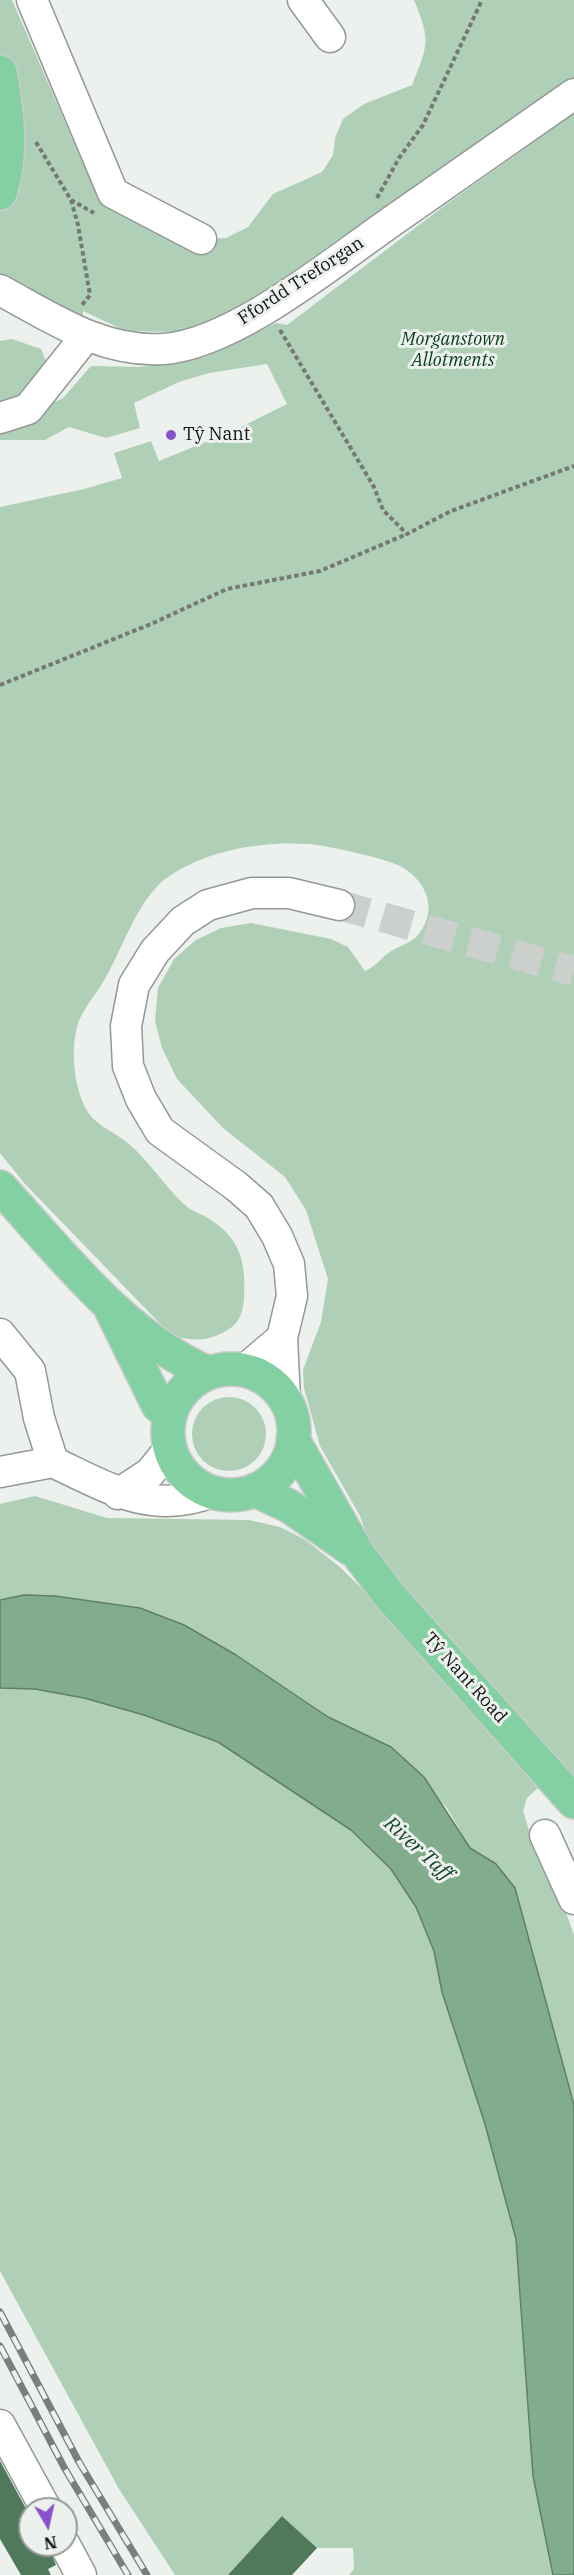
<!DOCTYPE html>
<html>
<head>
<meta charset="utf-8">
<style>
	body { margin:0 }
	#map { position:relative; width:574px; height:2575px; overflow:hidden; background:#ecf1ed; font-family:"IBM Plex Serif",serif }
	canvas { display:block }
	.north { position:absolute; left:18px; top:2497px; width:60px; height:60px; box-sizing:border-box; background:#ecf1ed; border:2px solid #959895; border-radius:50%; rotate:171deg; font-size:16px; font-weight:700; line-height:24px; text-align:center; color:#121312 }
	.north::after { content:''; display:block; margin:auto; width:21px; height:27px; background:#8a52ca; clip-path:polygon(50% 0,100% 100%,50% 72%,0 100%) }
</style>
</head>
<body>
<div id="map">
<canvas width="574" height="2575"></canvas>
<div class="north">N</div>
</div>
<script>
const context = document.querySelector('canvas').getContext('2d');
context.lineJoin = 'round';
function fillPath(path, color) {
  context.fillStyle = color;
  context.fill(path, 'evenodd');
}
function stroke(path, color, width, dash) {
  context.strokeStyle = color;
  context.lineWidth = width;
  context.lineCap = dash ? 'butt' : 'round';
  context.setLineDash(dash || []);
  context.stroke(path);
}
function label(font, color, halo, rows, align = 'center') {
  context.font = font + ' "IBM Plex Serif",serif';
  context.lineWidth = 6;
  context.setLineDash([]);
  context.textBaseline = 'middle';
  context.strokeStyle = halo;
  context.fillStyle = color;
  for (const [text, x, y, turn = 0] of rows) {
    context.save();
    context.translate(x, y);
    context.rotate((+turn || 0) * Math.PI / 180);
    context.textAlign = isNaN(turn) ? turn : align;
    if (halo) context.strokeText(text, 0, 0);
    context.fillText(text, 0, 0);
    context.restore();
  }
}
const green = new Path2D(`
	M0 0H12L99 200 113 193 201 239 226 238 248 227 273 194 322 172 333 155 335 138 343 119 364 104 412 85C428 45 431 41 414 0H574V94L201 341 174 332 126 331 83 311V334L0 290Z
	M574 114V1802L540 1786 527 1798 523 1811 532 1840 560 1896 574 1935V2105L515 1888 496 1864 470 1848 447 1808 391 1747 328 1717 236 1655 184 1625 140 1608 55 1596 24 1595 0 1600V1504L35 1496 107 1518 249 1520 280 1527 304 1539 340 1567 376 1603 371 1548 360 1516 320 1446 304 1388 303 1370 321 1322 328 1279 306 1210 285 1177 223 1128 177 1079 162 1048 155 1021 158 988 174 959 196 940 221 928 251 923 331 939 348 947 365 971C377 966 382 956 393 950 400 946 409 943 415 938 439 914 429 883 402 867 388 859 326 845 308 844 261 841 207 850 168 877 139 897 124 945 107 975 99 991 84 1007 78 1023 71 1046 73 1075 81 1098 91 1127 110 1127 130 1145 151 1163 165 1187 185 1205 192 1212 203 1214 211 1220 242 1240 246 1265 244 1299 243 1310 240 1323 229 1329 209 1342 195 1341 172 1336L24 1183 0 1153V507L84 489 122 478 114 453 151 441 159 461 235 430 287 404 267 364 209 373 179 382 134 403 140 428 106 438 69 427 45 440H0V428L63 398 91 366 139 367 205 357 276 323 287 325 448 203Z
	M12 339 41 349 46 361 21 398 0 407V341Z
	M192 1434a37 37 0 1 1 74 0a37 37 0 1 1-74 0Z
	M0 1688 35 1689 84 1698 144 1715 218 1742 351 1830 391 1869 416 1907 434 1951 442 1992 485 2124 516 2239 533 2476 553 2575H349L354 2569 353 2548H317L282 2516 237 2575H175L119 2489 0 2271Z`);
const water = new Path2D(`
	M24 1595 55 1596 140 1608 184 1625 236 1655 328 1717 391 1747 424 1777 470 1848 496 1864 515 1888 574 2105V2575H553L533 2476 516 2239 485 2124 442 1992 434 1951 416 1907 391 1869 351 1830 218 1742 144 1715 84 1698 35 1689 0 1688V1600Z`);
const building = new Path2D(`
	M0 2461 30 2516V2545H48L56 2565 48 2569 51 2575H21L0 2539Z
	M282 2516 317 2548 292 2575H228Z`);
const minorTunnel = new Path2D(`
	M339 905 574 971`);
const path = new Path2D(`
	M36 142 71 200 94 213
	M377 198 399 158 423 125 482 0
	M71 200 78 225 90 295 82 305
	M280 330 374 487 383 510 407 534 451 511 574 466
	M0 685 151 624 227 589 320 571 407 534`);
const minor = new Path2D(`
	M32 0 113 193 201 239
	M303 0 330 37
	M0 290C52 318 102 353 164 349 233 344 331 264 388 224 450 181 512 137 574 94
	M0 418 28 409 86 336
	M0 1334 30 1371 39 1418 53 1462C106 1487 152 1516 212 1492
	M243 1371 282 1338
	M285 1399 282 1338 292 1296 289 1264 277 1236 259 1206 236 1186 160 1131 141 1099 128 1066 126 1026 134 985 155 951 183 921 208 905 252 893H289L339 905
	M0 1472 53 1462
	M118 1494 150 1473 170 1448
	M545 1835 574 1899
	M0 2425 46 2509
	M65 2545 81 2575`);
const major = new Path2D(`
	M0 72C7 111 13 153 0 193
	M0 1187C62 1254 122 1335 208 1373
	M111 1309 158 1405 170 1416
	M168 1432a63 63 0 1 1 126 0a63 63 0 1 1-126 0Z
	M293 1440 358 1554 389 1595 574 1802
	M255 1490 289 1506 351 1549`);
const rail = new Path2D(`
	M0 2312 79 2462 147 2575
	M0 2346 65 2469 128 2575`);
const markers = [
	[171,435,6,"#8a52ca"]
];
const streetNames = [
	["Ffordd Treforgan",301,281,-33],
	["Tŷ Nant Road",465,1678,48]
];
const parkNames = [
	["Morganstown",453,340],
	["Allotments",453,361]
];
const poiNames = [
	["Tŷ Nant",183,435]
];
const waterNames = [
	["River Taff",418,1849,42]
];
fillPath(green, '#afcfb7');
fillPath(water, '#82ad8d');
stroke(water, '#607f68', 1.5);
fillPath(building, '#50795b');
stroke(minorTunnel, '#cbd0cc', 30, [30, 15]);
stroke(minor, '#949995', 33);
stroke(major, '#cbcbcb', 36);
stroke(path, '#757875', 4, [4.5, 3]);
stroke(minor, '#fff', 30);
stroke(major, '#83d1a3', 33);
stroke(rail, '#7b7e7b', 7);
stroke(rail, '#ecf1ed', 4.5, [14]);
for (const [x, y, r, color] of markers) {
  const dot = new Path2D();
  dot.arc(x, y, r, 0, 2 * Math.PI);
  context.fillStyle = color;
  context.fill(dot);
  stroke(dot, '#ecf1ed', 2);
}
label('18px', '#121312', '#ecf1ed', streetNames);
label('italic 18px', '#063c1d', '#ecf1ed', parkNames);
label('18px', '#121312', '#ecf1ed', poiNames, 'left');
label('italic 20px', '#124525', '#ecf1ed', waterNames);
</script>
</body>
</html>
